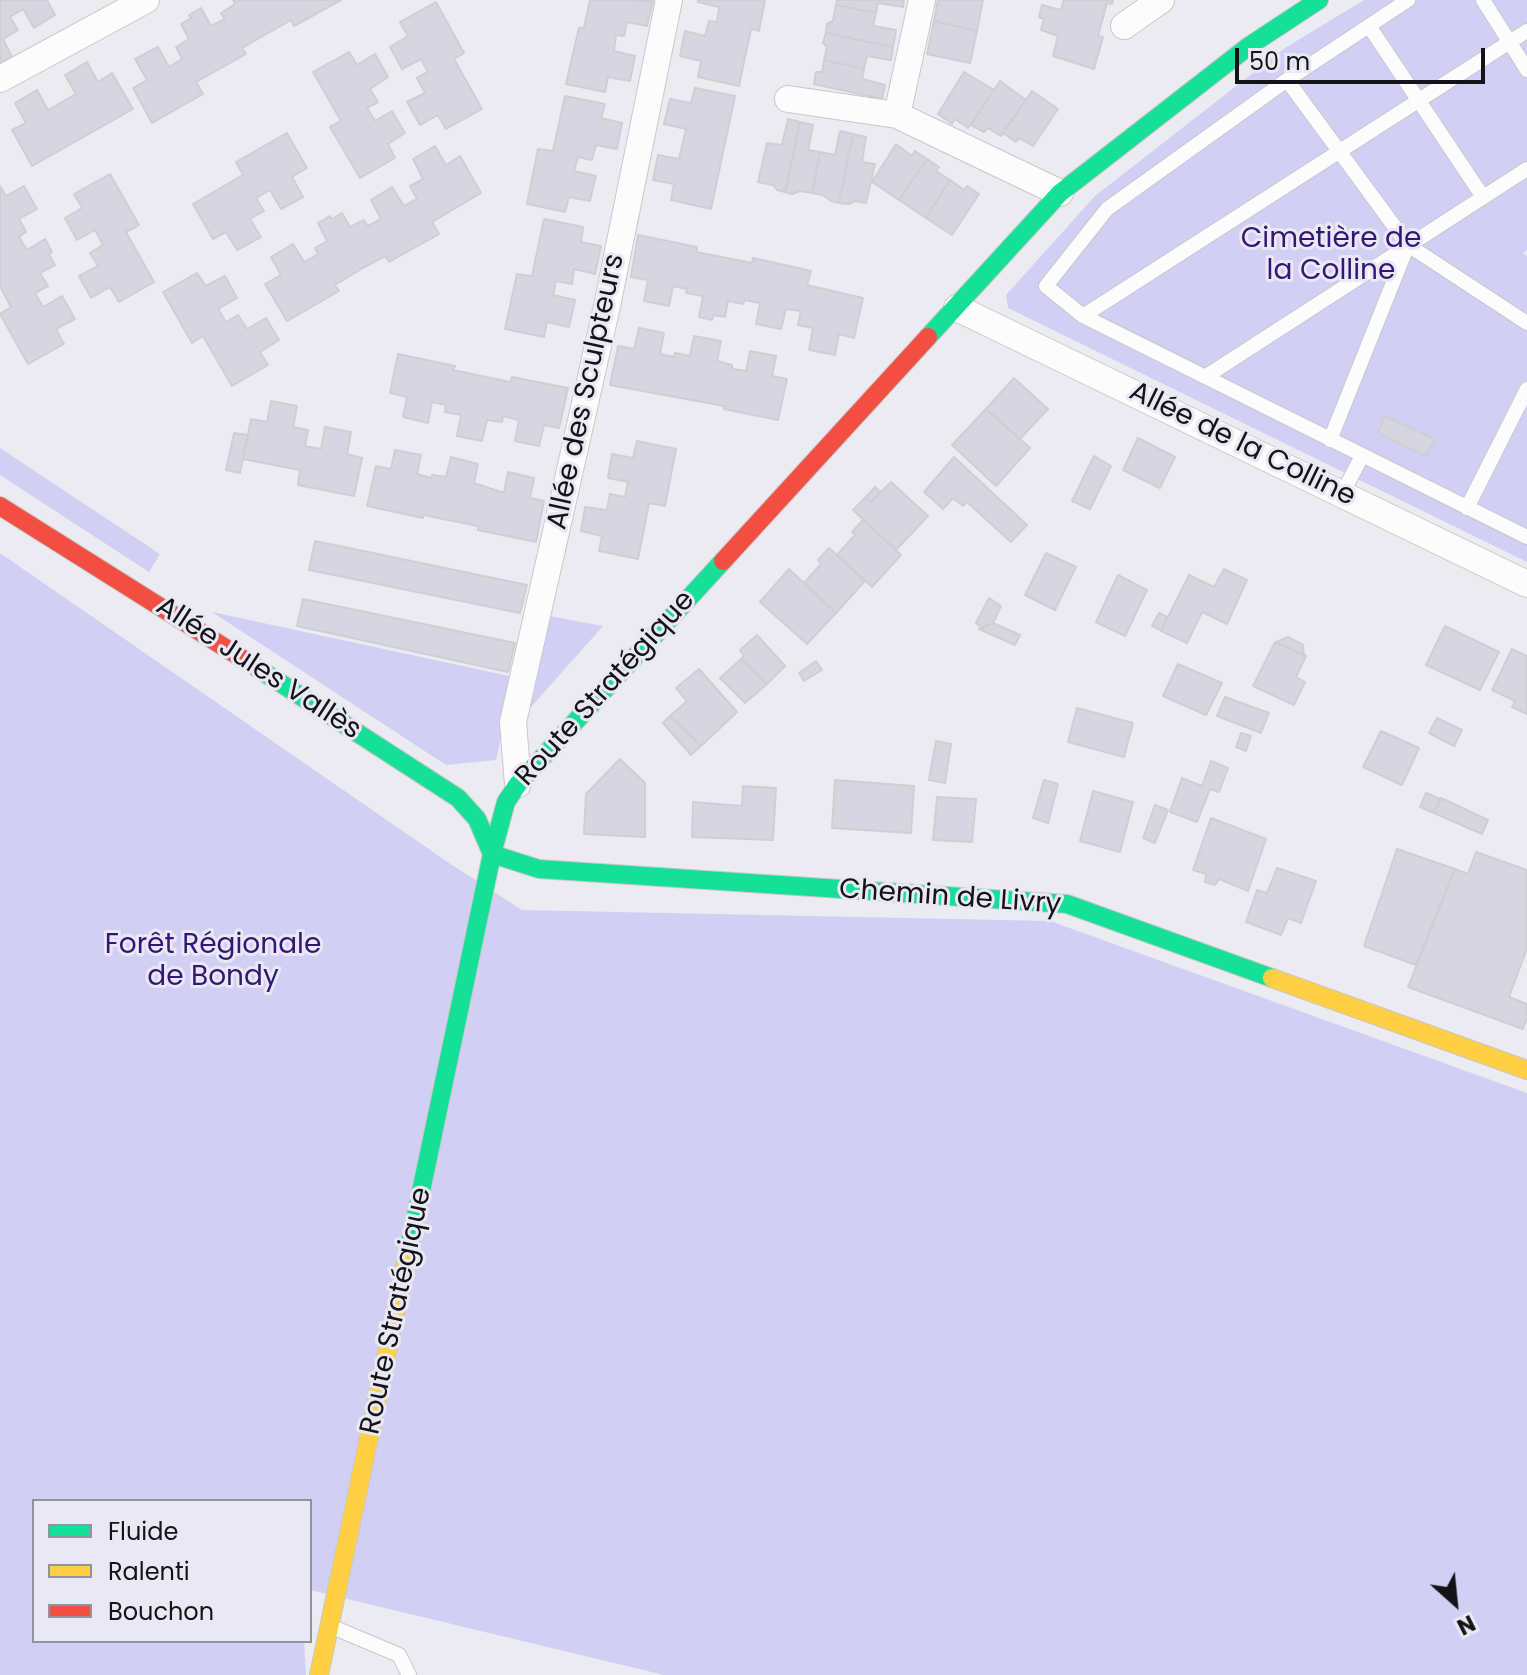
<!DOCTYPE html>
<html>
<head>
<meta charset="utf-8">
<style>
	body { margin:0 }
	#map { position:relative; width:1527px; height:1675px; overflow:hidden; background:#ebebf1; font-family:Poppins,sans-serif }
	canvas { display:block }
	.legend { position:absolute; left:32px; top:1499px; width:280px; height:144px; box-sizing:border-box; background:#e9e8f4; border:2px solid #94939c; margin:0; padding:10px 14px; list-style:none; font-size:24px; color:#141418 }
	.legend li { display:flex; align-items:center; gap:16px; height:40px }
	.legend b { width:40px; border:2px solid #94939c }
	.north { position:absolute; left:1415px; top:1563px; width:80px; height:80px; -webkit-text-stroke:6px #e9e8f4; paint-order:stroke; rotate:153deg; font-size:22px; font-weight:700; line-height:32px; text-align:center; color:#141418 }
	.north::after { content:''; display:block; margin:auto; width:28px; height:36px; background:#141418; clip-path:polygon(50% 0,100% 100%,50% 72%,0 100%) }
	.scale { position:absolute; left:1235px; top:48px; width:250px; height:36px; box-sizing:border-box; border:4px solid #141418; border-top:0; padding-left:10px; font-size:24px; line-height:28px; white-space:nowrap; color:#141418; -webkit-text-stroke:6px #e9e8f4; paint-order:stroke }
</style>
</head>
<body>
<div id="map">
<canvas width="1527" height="1675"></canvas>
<ul class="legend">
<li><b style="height:10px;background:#16e098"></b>Fluide</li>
<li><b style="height:10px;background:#ffcf43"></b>Ralenti</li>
<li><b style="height:10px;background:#f24e42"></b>Bouchon</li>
</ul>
<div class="north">N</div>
<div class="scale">50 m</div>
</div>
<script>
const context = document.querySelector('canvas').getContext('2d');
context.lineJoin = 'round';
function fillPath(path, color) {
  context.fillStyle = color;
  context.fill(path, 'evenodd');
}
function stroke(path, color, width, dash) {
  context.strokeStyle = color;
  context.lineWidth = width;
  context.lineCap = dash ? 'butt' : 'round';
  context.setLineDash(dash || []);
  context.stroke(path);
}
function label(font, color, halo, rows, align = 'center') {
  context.font = font + ' Poppins,sans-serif';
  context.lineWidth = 6;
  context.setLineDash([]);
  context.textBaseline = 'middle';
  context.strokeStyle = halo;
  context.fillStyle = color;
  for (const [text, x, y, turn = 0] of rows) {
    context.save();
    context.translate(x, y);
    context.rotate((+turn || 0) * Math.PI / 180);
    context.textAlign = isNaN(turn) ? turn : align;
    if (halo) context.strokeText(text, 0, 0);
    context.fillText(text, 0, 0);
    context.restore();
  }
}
const green = new Path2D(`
	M1364 0H1527V250L1523 253 1527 256V562L1008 308 1006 295 1095 196 1285 48Z
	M0 448 160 554 149 572 0 475Z
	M0 553 449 863 522 910 1050 921 1527 1093V1675H664L310 1590V1501H34V1641H304L306 1675H0Z
	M212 612 514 677 496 760 446 765Z
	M549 616 603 626 523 716Z`);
const building = new Path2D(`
	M0 0H47L55 15 34 28 23 9 10 17 18 30 3 39 12 57 0 64Z
	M233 0H341L294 26 291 20 242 48 246 54 196 82 203 94 152 123 133 88 147 80 135 59 158 47 169 67 182 59 176 47 189 39 181 24 191 18 189 15 201 8 211 26 225 19 221 13 235 4Z
	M590 0 653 1 647 26 627 22 624 36 616 35 614 51 635 56 630 81 608 77 605 92 566 84 579 28H584Z
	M698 0H765L759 31 751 29 739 86 698 77 701 61 680 56 685 31 705 36 709 21 717 22 719 7 698 2Z
	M837 0H904L903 7 878 3 876 13 836 5Z
	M938 0H983L977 31 934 21Z
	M1064 0H1113L1112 4 1107 3 1098 36 1103 37 1094 69 1053 56 1058 36 1041 30 1044 19 1039 17 1042 5 1061 10Z
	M436 2 464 53 454 59 482 109 446 129 438 115 420 125 407 102 425 93 417 78 428 72 421 59 402 69 390 47 408 36 400 22Z
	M836 5 876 13 873 26 896 30 893 47 826 33 827 24 833 21Z
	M934 21 977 31 970 63 927 54Z
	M826 33 893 47 891 60 867 56 864 69 824 60 827 47 823 43Z
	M349 52 357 65 375 54 388 77 370 89 378 102 367 108 375 121 392 111 405 133 388 144 395 158 360 178 330 127 341 121 313 72Z
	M824 60 864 69 862 79 885 85 882 99 814 84 816 72H822Z
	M87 62 98 82 112 73 133 109 32 166 12 130 26 123 15 103 37 90 48 110 76 94 65 75Z
	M964 72 994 90 968 128 955 119 952 124 938 114Z
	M1000 81 1026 100 1001 136 988 128 984 132 971 125Z
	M695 88 735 96 711 209 671 200 674 184 653 180 658 155 679 159 686 129 664 124 670 99 691 103Z
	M1032 91 1058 109 1033 146 1019 138 1016 142 1003 133Z
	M565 96 605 104 601 118 622 123 617 149 596 145 592 160 578 157 574 171 596 176 593 188 590 201 569 197 565 212 527 204 538 149 553 151Z
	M788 119 800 122 785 192 777 190 773 185 758 182 767 143 782 145Z
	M800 122 813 125 808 150 820 152 812 193 800 191 792 194 785 192Z
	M840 131 853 134 839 203 831 201 823 195 812 193 820 152 835 155Z
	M287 133 307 168 292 177 303 197 281 209 270 190 256 198 264 211 250 219 261 237 237 250 226 232 213 239 193 204 243 175 236 162Z
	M853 134 866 137 862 162 875 164 866 203 855 201 848 204 839 203Z
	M896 144 912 156 915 151 927 159 899 200 872 182Z
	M435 146 446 165 460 156 481 193 432 222 439 234 389 262 385 256 361 269 335 285 339 291 287 321 265 284 281 275 271 257 293 244 304 262 318 254 315 248 327 241 318 223 330 216 332 219 342 213 350 227 364 220 368 226 381 219 371 200 392 187 404 206 417 199 410 186 423 179 413 159Z
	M927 159 939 167 936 171 950 180 926 218 899 200Z
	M110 174 139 225 126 232 154 282 119 302 110 287 91 298 79 276 98 266 90 253 103 245 95 230 77 240 65 218 82 208 74 194Z
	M950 180 964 190 967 186 979 194 952 235 926 218Z
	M0 186 6 196 24 186 37 209 19 219 26 232 19 237 27 250 45 239 52 252 49 254 55 265 40 273 48 286 35 293 43 307 62 296 75 319 56 329 64 344 28 364 0 314 11 307 0 286Z
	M544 219 583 227 581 242 601 246 595 274 574 269 572 284 556 281 553 295 575 300 569 327 547 322 544 337 505 329 517 274 532 276Z
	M638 235 697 247 696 252 727 258 752 263 753 258 811 271 807 285 863 298 854 338 839 334 835 355 809 350 813 328 798 325 801 311 786 309 781 329 756 324 760 303 745 300 743 304 728 301 725 317 713 315 712 320 699 317 703 296 686 293 687 289 673 286 669 306 644 301 648 280 631 277Z
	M197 273 206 286 225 276 237 298 218 309 226 322 238 315 247 329 266 318 279 340 260 352 268 365 232 386 203 336 192 343 163 292Z
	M639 328 664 333 660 354 674 357 675 353 690 356 694 336 721 341 717 361 732 365V369L746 371 750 351 776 356 772 376 787 379 778 420 724 409V406L610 385 618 346 634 349Z
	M398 354 455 366 453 370 510 382 512 377 568 388 559 428 544 425 539 446 515 441 519 420 503 416 502 422 487 420 482 441 457 436 461 415 445 412 446 405 432 402 428 423 403 417 407 397 390 393Z
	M1014 378 1048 409 1020 439 986 409Z
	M271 401 297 406 293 427 308 430 305 446 321 449 325 427 351 432 347 454 362 458 354 496 298 485 300 470 243 459 251 419 267 422Z
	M986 409 1030 448 996 486 952 445Z
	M1385 416 1434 439 1426 456 1378 433Z
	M234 433 248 435 240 473 226 470Z
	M1138 438 1175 457 1160 488 1123 470Z
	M637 441 676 449 665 506 649 503 638 559 599 551 602 536 581 531 585 507 607 510 610 494 625 497 628 482 608 478 612 454 633 458Z
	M395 450 421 455 417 474 431 478 432 475 446 477 451 457 478 464 474 483 504 493 508 472 534 478 530 498 544 501 536 542 478 530V526L453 521 424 515 423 518 367 506 376 466 391 469Z
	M1094 456 1111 466 1090 509 1072 501Z
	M954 457 1027 525 1011 542 967 502 963 506 953 498 943 509 924 492Z
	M891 482 928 516 896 550 853 510 866 497 871 502Z
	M875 487 881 492 871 502 866 497Z
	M863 520 901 555 872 587 837 555 855 535 852 532Z
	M315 541 527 585 520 613 309 570Z
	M829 548 865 581 836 613 804 583 821 564 818 560Z
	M1046 553 1076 567 1055 610 1025 595Z
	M789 569 836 613 807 644 760 602Z
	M1224 569 1247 580 1227 624 1202 612 1187 643 1161 631 1189 575 1214 587Z
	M1118 575 1147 590 1125 636 1096 622Z
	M989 598 1001 606 993 623 982 628 976 623Z
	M303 599 515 643 508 672 297 626Z
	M1159 613 1167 617 1161 630 1152 626Z
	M993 623 1020 635 1015 645 979 629Z
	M1445 626 1499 652 1480 690 1426 665Z
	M757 635 785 666 767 684 741 659 744 656 740 650Z
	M1288 637 1303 645 1304 655 1276 642Z
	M1275 642 1306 656 1296 677 1305 682 1294 705 1253 686Z
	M1512 649 1527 656V714L1512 707 1515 701 1492 690Z
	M741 659 767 684 745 703 720 678Z
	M816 661 822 670 804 681 799 673Z
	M1178 664 1222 683 1206 715 1163 696Z
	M699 669 737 712 701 746 670 716 687 701 676 688Z
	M1225 697 1269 713 1261 733 1217 716Z
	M1077 708 1133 723 1124 757 1068 742Z
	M670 716 701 746 691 755 663 723Z
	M1437 718 1462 730 1454 746 1429 733Z
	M1381 731 1419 748 1402 785 1363 767Z
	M1241 733 1251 736 1246 751 1236 747Z
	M936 741 951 744 945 783 929 780Z
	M620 759 645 783V837L584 834 586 794Z
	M1211 761 1228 768 1219 792 1210 789 1197 822 1170 812 1182 778 1202 786Z
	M835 780 914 786 911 833 832 828Z
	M1044 780 1058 784 1048 823 1033 818Z
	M743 786 776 788 773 840 692 837 693 802 742 806Z
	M1093 791 1133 802 1120 852 1080 841Z
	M1426 793 1440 799 1434 813 1420 807Z
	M937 797 976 799 972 842 933 840Z
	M1441 798 1488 820 1482 834 1434 813Z
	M1155 805 1168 810 1155 843 1143 838Z
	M1211 818 1266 839 1248 891 1219 879 1215 885 1205 882 1206 874 1193 870Z
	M1397 849 1455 869 1416 965 1364 946Z
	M1476 852 1527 870V948L1509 997 1527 1004V1017L1523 1029 1408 987 1455 869 1468 874Z
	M1277 868 1316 881 1301 923 1288 918 1281 935 1246 922 1257 890 1267 893Z`);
const lane = new Path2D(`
	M1408 0 1287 80 1107 209 1046 286 1083 316 1527 537
	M1483 0 1527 70
	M1369 26 1483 197
	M1287 80 1408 245 1527 323
	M1083 316 1527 31
	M1205 377 1527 169
	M1330 440 1408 245
	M1342 494 1362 456
	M1467 508 1527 389
	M330 1626 399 1655 409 1675`);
const street = new Path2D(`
	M1124 26 1161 0
	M0 79 146 0
	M788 99 897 115 1060 193
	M897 115 922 0
	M957 308 1527 584
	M518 784 513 722 607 306 669 0`);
const fast = new Path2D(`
	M928 337 1060 193 1249 46 1319 0
	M251 664 458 798 477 819 492 854
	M492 854 539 869 1067 904 1272 978
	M409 1248 492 854 506 802 518 784 723 561`);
const slow = new Path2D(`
	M1272 978 1527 1070
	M319 1675 409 1248`);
const jam = new Path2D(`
	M0 506 251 664
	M723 561 928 337`);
const parkNames = [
	["Cimetière de",1331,240],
	["la Colline",1331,272],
	["Forêt Régionale",213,946],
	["de Bondy",213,978]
];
const streetNames = [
	["Allée des Sculpteurs",587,392,-78],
	["Allée de la Colline",1242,445,26],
	["Allée Jules Vallès",258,669,33],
	["Route Stratégique",606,689,-48],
	["Chemin de Livry",950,898,4],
	["Route Stratégique",397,1311,-78]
];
fillPath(green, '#d2cff5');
fillPath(building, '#d6d5e0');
stroke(building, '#cfcfd3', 2);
stroke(lane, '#c8c8cc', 16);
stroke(street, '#c8c8cc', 28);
stroke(fast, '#c8c8cc', 20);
stroke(slow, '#c8c8cc', 20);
stroke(jam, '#c8c8cc', 20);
stroke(lane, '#fcfcfd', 14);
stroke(street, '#fcfcfd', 26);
stroke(fast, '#16e098', 18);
stroke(slow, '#ffcf43', 18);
stroke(jam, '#f24e42', 18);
label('28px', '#331777', '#e9e8f4', parkNames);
label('28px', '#141418', '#e9e8f4', streetNames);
</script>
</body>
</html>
